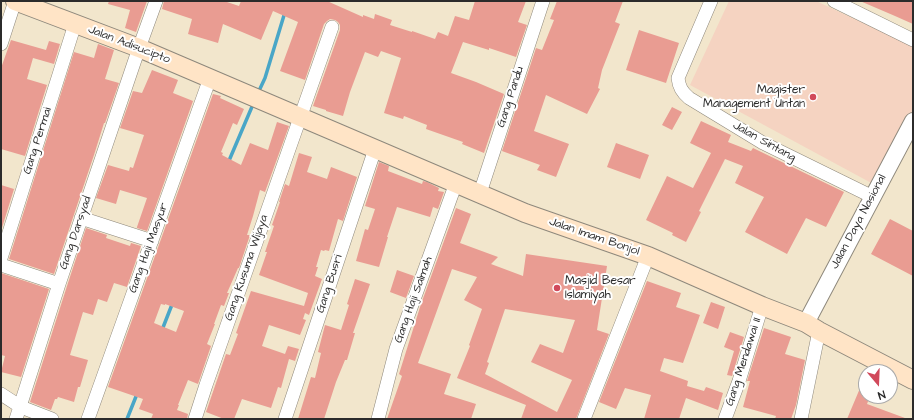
<!DOCTYPE html>
<html>
<head>
<meta charset="utf-8">
<style>
	body { margin:0 }
	#map { position:relative; width:914px; height:420px; overflow:hidden; background:#f2e6cc; font-family:"Architects Daughter",sans-serif }
	canvas { display:block }
	.frame { position:absolute; inset:0; border:2px solid #2b2b2b; pointer-events:none }
	.north { position:absolute; left:858px; top:364px; width:40px; height:40px; box-sizing:border-box; background:#fff; border:1px solid #aaa; border-radius:50%; rotate:161deg; font-size:11px; font-weight:700; line-height:16px; text-align:center; color:#2b2b2b }
	.north::after { content:''; display:block; margin:auto; width:14px; height:18px; background:#d1495b; clip-path:polygon(50% 0,100% 100%,50% 72%,0 100%) }
</style>
</head>
<body>
<div id="map">
<canvas width="914" height="420"></canvas>
<div class="frame"></div>
<div class="north">N</div>
</div>
<script>
const context = document.querySelector('canvas').getContext('2d');
context.lineJoin = 'round';
function fillPath(path, color) {
  context.fillStyle = color;
  context.fill(path, 'evenodd');
}
function stroke(path, color, width, dash) {
  context.strokeStyle = color;
  context.lineWidth = width;
  context.lineCap = dash ? 'butt' : 'round';
  context.setLineDash(dash || []);
  context.stroke(path);
}
function label(font, color, halo, rows, align = 'center') {
  context.font = font + ' "Architects Daughter",sans-serif';
  context.lineWidth = 4;
  context.setLineDash([]);
  context.textBaseline = 'middle';
  context.strokeStyle = halo;
  context.fillStyle = color;
  for (const [text, x, y, turn = 0] of rows) {
    context.save();
    context.translate(x, y);
    context.rotate((+turn || 0) * Math.PI / 180);
    context.textAlign = isNaN(turn) ? turn : align;
    if (halo) context.strokeText(text, 0, 0);
    context.fillText(text, 0, 0);
    context.restore();
  }
}
const built = new Path2D(`
	M729 1H816L913 46V109L875 185 690 85Z`);
const stream = new Path2D(`
	M258 93 265 78 285 12
	M228 163 254 102
	M162 330 173 302
	M127 419 137 394`);
const building = new Path2D(`
	M109 1H147L136 32 125 28 130 10 108 4Z
	M164 1H224L239 6 241 1H327L363 17V15L374 19 375 14 392 20 390 25 412 32V31L435 39 438 32 448 36 455 16 469 20 475 1H526L518 22 527 25 516 57 489 48V50L463 42 451 73 476 82 504 94 484 153 462 144 463 142 426 129 427 125 404 116 403 119 384 113 401 58 381 51 378 57 365 52 350 92 343 116 326 111V110L313 106 340 30V25L338 22 335 20 330 19 327 21 324 24 305 80 280 71 298 22 273 11 261 40 223 24 218 43 188 34 192 19 162 9Z
	M557 1H623L615 22 620 24 602 70 598 88 600 89 587 114 546 95 534 131 569 144 556 177 537 170 540 165 502 151 536 48 542 50 554 20 550 19Z
	M860 1H913V24L895 16Z
	M639 30 679 43 666 83 626 70Z
	M11 40 46 50 49 41 60 44 54 64 33 58 27 79 47 85 25 156 1 149V68Z
	M98 44 114 50 105 79 119 83 105 123H104L94 155 54 274 9 259 74 52 94 58Z
	M152 70 178 80 173 93 193 101 147 231 137 228V227L147 198 120 190 116 204 96 198 108 165 129 171 130 167 133 168 144 135 120 128 133 91 142 93Z
	M213 94 221 96 220 98 244 109 237 125 233 123 221 152 223 153 222 155 241 165 250 143 268 150 277 122 289 126 265 192 260 190 253 216 247 235H250L239 268H238L227 293H229L224 306 221 305 214 324H215L207 344 211 346 198 384 188 380 178 405H179L177 410 188 414 187 419H151L153 414 139 409 143 399 108 387ZM161 304 165 305V304L184 311 176 332 154 323Z
	M672 107 682 112 672 130 662 125Z
	M701 121 731 135 728 142 751 151 753 148 844 192 826 227 806 218 787 254 745 232 764 197 735 183 743 166 725 159 699 211 701 212 686 242 672 235 673 233 646 220 667 176 693 188 711 153 690 143Z
	M616 143 649 155 640 179 607 167Z
	M299 153 312 157 307 172 327 179 331 167 357 177 343 221 338 219 329 251 325 250 324 251 321 250 316 267H318L315 276 322 279 309 315 305 313 303 319 306 320 300 335 269 325 262 346 285 354 288 346 299 349 295 361 289 359 281 388 278 387 271 408 242 399 234 419H224L206 412 226 354 230 355 238 334 236 333 251 291 304 306 308 293 259 275 267 252H265L274 226 272 225 280 202H279L285 184 289 186Z
	M379 162 389 166 388 171 422 184 423 181 427 182 439 188 438 191 444 192 438 209 433 207 430 217 397 207 387 237H388L379 267 356 261 365 229 368 230 375 209 365 206Z
	M1 185 14 189 1 231Z
	M456 208 471 214 460 243 498 257 491 264 523 276 526 254 607 266 597 330 609 334 576 419H521L526 405 457 378 470 346 469 345 482 309 464 300 477 277 452 269 418 363 451 374 444 394 476 404 471 419H387L402 376 399 374 421 304ZM505 309 575 320 563 353 540 344 531 362 572 380 557 412 485 374 489 363 487 362Z
	M890 219 913 231V276L871 254Z
	M86 228 107 235 106 238 130 246 131 243 141 246 127 287 114 283 107 302 98 299 93 315 83 312 70 355 88 360 80 387H78L74 402 58 397 57 399H55L51 410 30 402 67 286Z
	M397 270 414 276 406 298 390 292Z
	M1 273 49 289 21 377 1 372 5 356 1 355Z
	M355 279 370 284 353 333H355L347 360H345L336 382 324 419H298L311 377 315 378 321 353 318 352 325 325 341 330 349 305 347 304Z
	M647 281 681 293 676 307 700 315 683 363 664 358 660 371 688 381 687 386 704 391 706 387 723 393 718 410 686 398 679 419H644L651 395 625 388 616 409 599 402Z
	M711 302 725 307 718 329 703 323Z
	M764 328 791 337 785 354 805 360 796 405 791 419H775L776 416 743 407 750 381H747Z
	M730 332 744 337 732 376 727 375 734 351 724 347Z
	M866 374V396H870L867 404 905 418V419H847Z`);
const minor = new Path2D(`
	M711 1 678 78C679 87 682 92 689 98L763 143 873 197
	M834 1 913 40
	M1 44 15 1
	M480 193 543 1
	M81 218 152 241
	M1 258 75 24
	M1 265 59 284
	M1 394 21 407 52 419
	M16 419 59 284 139 48 156 1
	M88 419 210 78
	M195 419 206 385 332 27
	M285 419 375 149
	M378 419 396 349 456 183
	M584 419 648 256
	M725 419 739 381 762 306
	M801 419 819 331`);
const tertiary = new Path2D(`
	M806 323 913 121`);
const secondary = new Path2D(`
	M15 1 139 48 525 213 648 256 762 306 806 323 819 331 913 380`);
const markers = [
	[813,97,4,"#d1495b"],
	[557,288,4,"#d1495b"]
];
const streetNames = [
	["Jalan Adisucipto",129,45,21],
	["Gang Pandu",511,97,-72],
	["Gang Permai",38,141,-72],
	["Jalan Sintang",764,142,29],
	["Jalan Daya Nasional",859,222,-62],
	["Gang Darsyad",76,233,-71],
	["Jalan Imam Bonjol",594,237,19],
	["Gang Haji Masyur",149,248,-70],
	["Gang Kusuma Wijaya",247,268,-71],
	["Gang Busri",330,284,-72],
	["Gang Haji Salmah",414,300,-70],
	["Gang Mendawai II",744,362,-72]
];
const poiNames = [
	["Magister",805,90],
	["Management Untan",805,104],
	["Masjid Besar",565,281,"left"],
	["Islamiyah",565,295,"left"]
];
fillPath(built, '#f5d3c1');
stroke(stream, '#49a6c7', 3.5);
fillPath(building, '#e99c92');
stroke(minor, '#8e887c', 14);
stroke(tertiary, '#8e887c', 18);
stroke(secondary, '#8e887c', 20);
stroke(minor, '#fff', 13);
stroke(tertiary, '#fff', 16);
stroke(secondary, '#ffe4c6', 18);
for (const [x, y, r, color] of markers) {
  const dot = new Path2D();
  dot.arc(x, y, r, 0, 2 * Math.PI);
  context.fillStyle = color;
  context.fill(dot);
  stroke(dot, '#fff', 1.5);
}
label('12px', '#2b2b2b', '#fff', streetNames);
label('12px', '#2b2b2b', '#fff', poiNames, 'right');
</script>
</body>
</html>
